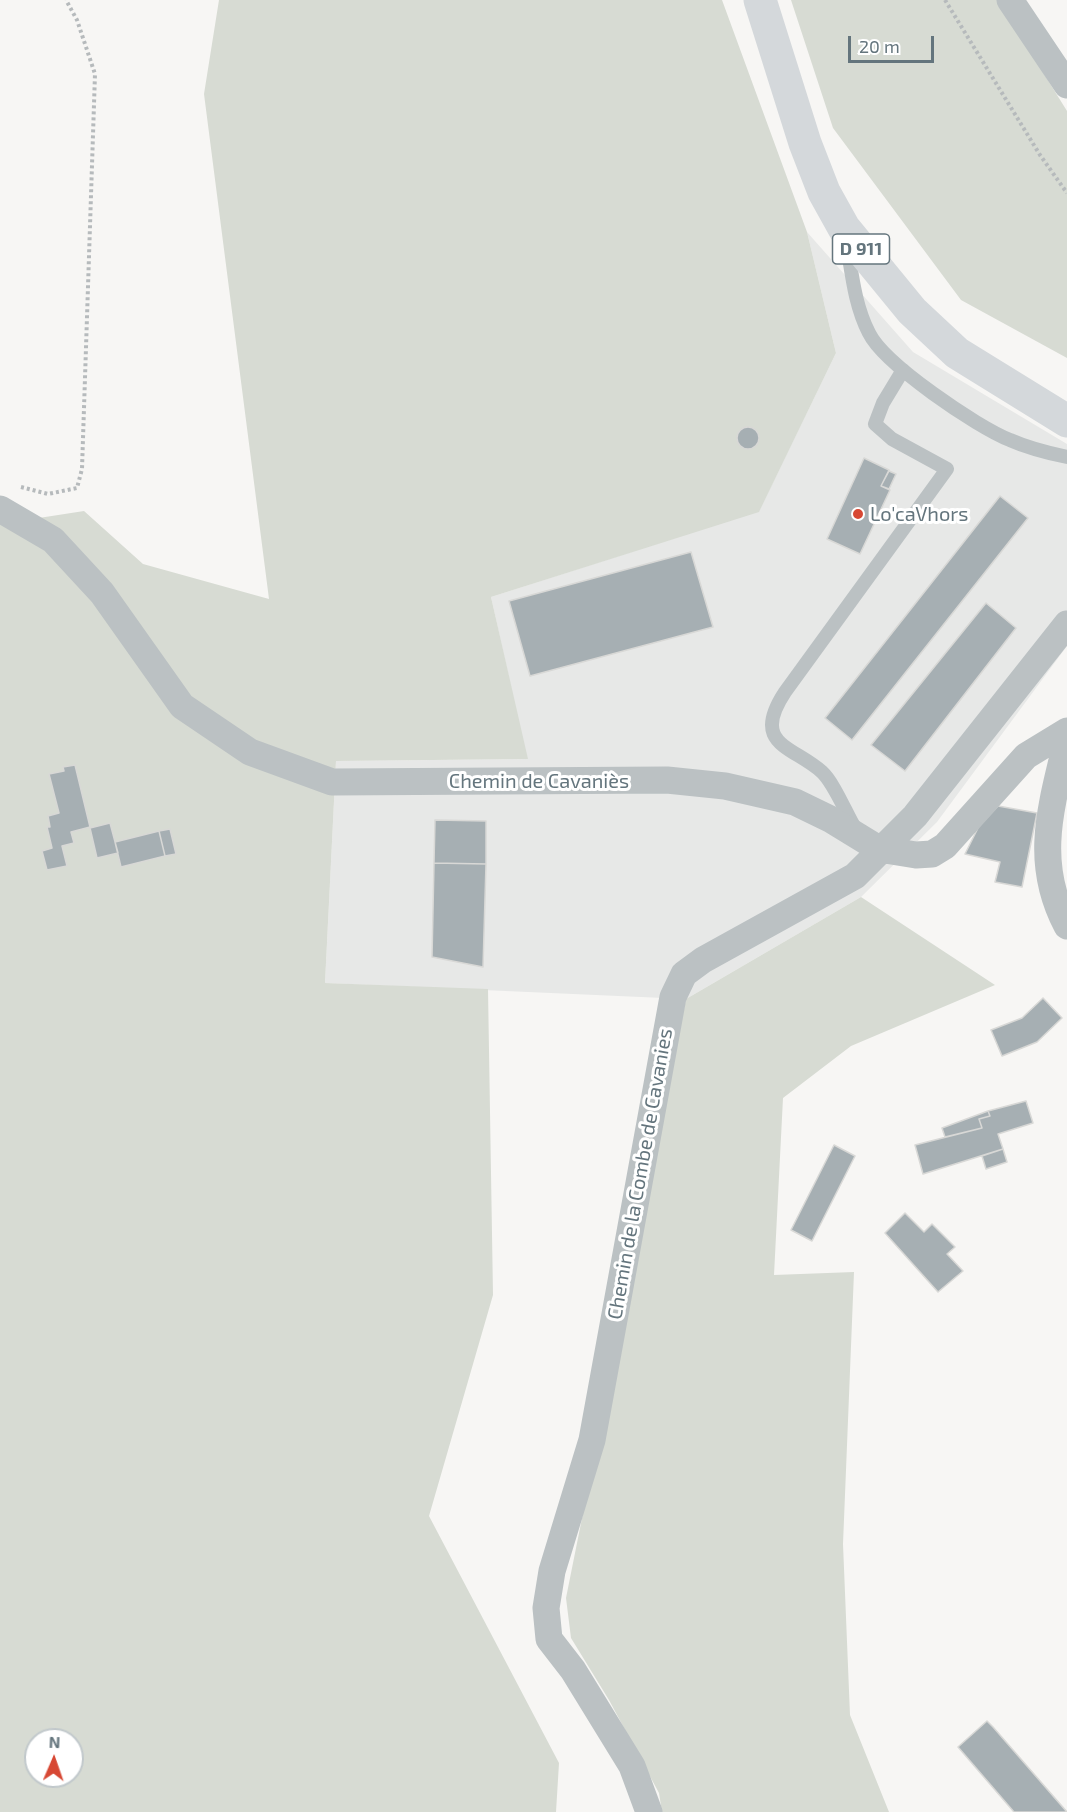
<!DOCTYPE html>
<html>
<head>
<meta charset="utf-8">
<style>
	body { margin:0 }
	#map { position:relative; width:1067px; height:1812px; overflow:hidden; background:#f7f6f4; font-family:"Exo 2",sans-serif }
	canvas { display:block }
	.north { position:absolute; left:24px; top:1728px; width:60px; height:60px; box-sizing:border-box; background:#fff; border:2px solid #c1c8cb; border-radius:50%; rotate:2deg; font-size:16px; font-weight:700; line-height:24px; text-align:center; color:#64757d }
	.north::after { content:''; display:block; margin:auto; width:21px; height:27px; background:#d74834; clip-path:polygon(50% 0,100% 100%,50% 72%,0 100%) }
	.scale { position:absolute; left:848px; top:36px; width:86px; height:27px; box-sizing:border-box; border:3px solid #64757d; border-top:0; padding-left:8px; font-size:18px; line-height:21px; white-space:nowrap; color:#64757d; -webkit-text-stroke:4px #fff; paint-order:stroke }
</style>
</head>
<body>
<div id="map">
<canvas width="1067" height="1812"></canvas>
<div class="north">N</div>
<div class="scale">20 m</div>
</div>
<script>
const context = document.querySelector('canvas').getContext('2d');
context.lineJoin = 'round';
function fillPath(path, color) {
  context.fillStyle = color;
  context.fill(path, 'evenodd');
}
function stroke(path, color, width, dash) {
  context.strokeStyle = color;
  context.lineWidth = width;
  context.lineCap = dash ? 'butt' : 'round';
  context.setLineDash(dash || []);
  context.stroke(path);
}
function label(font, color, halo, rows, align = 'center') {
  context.font = font + ' "Exo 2",sans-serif';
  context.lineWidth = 6;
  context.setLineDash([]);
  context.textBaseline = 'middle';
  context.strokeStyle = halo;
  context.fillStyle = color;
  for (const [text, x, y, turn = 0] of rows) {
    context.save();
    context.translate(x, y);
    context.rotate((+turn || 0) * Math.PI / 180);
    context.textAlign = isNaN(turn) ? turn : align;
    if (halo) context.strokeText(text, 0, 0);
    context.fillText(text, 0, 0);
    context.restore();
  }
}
const built = new Path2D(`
	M807 232 913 352 1067 444V646L937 822 861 897 686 999 325 983 336 761 527 759 491 597 759 511 836 353Z`);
const green = new Path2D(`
	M219 0H722L807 232 836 353 759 512 491 597 528 759 336 761 325 983 488 989 493 1295 429 1516 559 1763 556 1812H0V524L84 511 143 564 269 599 204 94ZM36 1740H72V1776H36Z
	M791 0H998L1067 111V358L961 300 833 128Z
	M861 897 995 985 851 1046 783 1098 774 1275 854 1272 843 1544 850 1715 889 1812H662L659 1793 609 1700 571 1638 566 1598 686 999Z`);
const building = new Path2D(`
	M737 438a11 11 0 1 1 22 0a11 11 0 1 1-22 0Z
	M864 458 889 470 881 486 890 490 860 554 827 539Z
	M889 471 896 474 889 489 881 486Z
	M1000 496 1028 518 852 740 825 718Z
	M691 552 713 627 530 676 509 601Z
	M986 603 1016 628 905 771 871 745Z
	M75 765 90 827 71 832 74 843 62 846 67 866 47 870 42 851 52 848 47 827H50L48 816 59 813 49 774 64 771 63 767Z
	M998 806 1037 813 1022 887 995 882 1000 862 965 854 979 826Z
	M435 820 486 821V864L434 863Z
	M110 823 118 853 97 858 90 828Z
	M170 829 176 854 165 856 159 831Z
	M159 831 165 856 121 867 115 842Z
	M434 863 486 864 483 967 432 957Z
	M1043 998 1062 1018 1037 1042 1002 1056 991 1030 1022 1018Z
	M1026 1101 1033 1123 998 1134 1003 1149 923 1174 915 1145 982 1128 979 1119 990 1116 988 1111Z
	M988 1111 990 1116 979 1119 982 1128 945 1137 942 1128Z
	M834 1145 855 1156 812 1241 791 1230Z
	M1003 1149 1007 1162 986 1169 982 1156Z
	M905 1213 924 1232 932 1224 955 1247 947 1254 963 1271 938 1292 885 1233Z
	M987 1721 993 1727 1067 1812H1014L958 1747Z`);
const path = new Path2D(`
	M945 0 1040 155 1067 193
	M21 487 48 494 77 488 82 469 95 74 77 20 66 0`);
const service = new Path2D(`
	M847 245C852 275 855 306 869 333 884 364 977 427 1010 440 1028 448 1048 453 1067 457
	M855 828C846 813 834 783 822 772 793 746 750 745 785 692L947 469 892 439 875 424 883 403 903 370`);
const minor = new Path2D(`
	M1010 0 1067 85
	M0 509 53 540 102 593 182 706 250 752 332 782 667 780 725 786 795 802 830 819 879 849 916 855 932 854 945 846 1026 756 1067 731
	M1067 740C1051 807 1033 862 1067 926
	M649 1812 632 1766 573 1670 549 1639 546 1608 552 1571 592 1440 673 997 684 974 703 960 855 876 915 816 1067 624`);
const primary = new Path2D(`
	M760 0 805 143 824 192 844 228 912 311 957 353 1067 421`);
const markers = [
	[858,514,6,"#d74834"]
];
const shields = [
	[861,249,57]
];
const shieldNames = [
	["D 911",861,249]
];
const poiNames = [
	["Lo'caVhors",870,514]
];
const streetNames = [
	["Chemin de Cavaniès",539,781],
	["Chemin de la Combe de Cavanies",640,1174,-80]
];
fillPath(built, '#e7e8e7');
fillPath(green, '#d7dbd3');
fillPath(building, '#a6afb3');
stroke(building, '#d8d8d6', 1.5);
stroke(path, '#b6babc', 4, [3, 3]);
stroke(service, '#bbc1c3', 14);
stroke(minor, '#bbc1c3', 27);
stroke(primary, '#d4d8db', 33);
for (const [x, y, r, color] of markers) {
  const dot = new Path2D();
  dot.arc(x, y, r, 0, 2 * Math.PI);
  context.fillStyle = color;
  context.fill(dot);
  stroke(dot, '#fff', 2);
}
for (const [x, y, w] of shields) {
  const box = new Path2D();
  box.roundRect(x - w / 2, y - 15, w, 30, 4.5);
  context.fillStyle = '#fff';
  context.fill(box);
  stroke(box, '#64757d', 1.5);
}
label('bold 18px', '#64757d', null, shieldNames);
label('20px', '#64757d', '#fff', poiNames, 'left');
label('20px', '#64757d', '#fff', streetNames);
</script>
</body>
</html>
